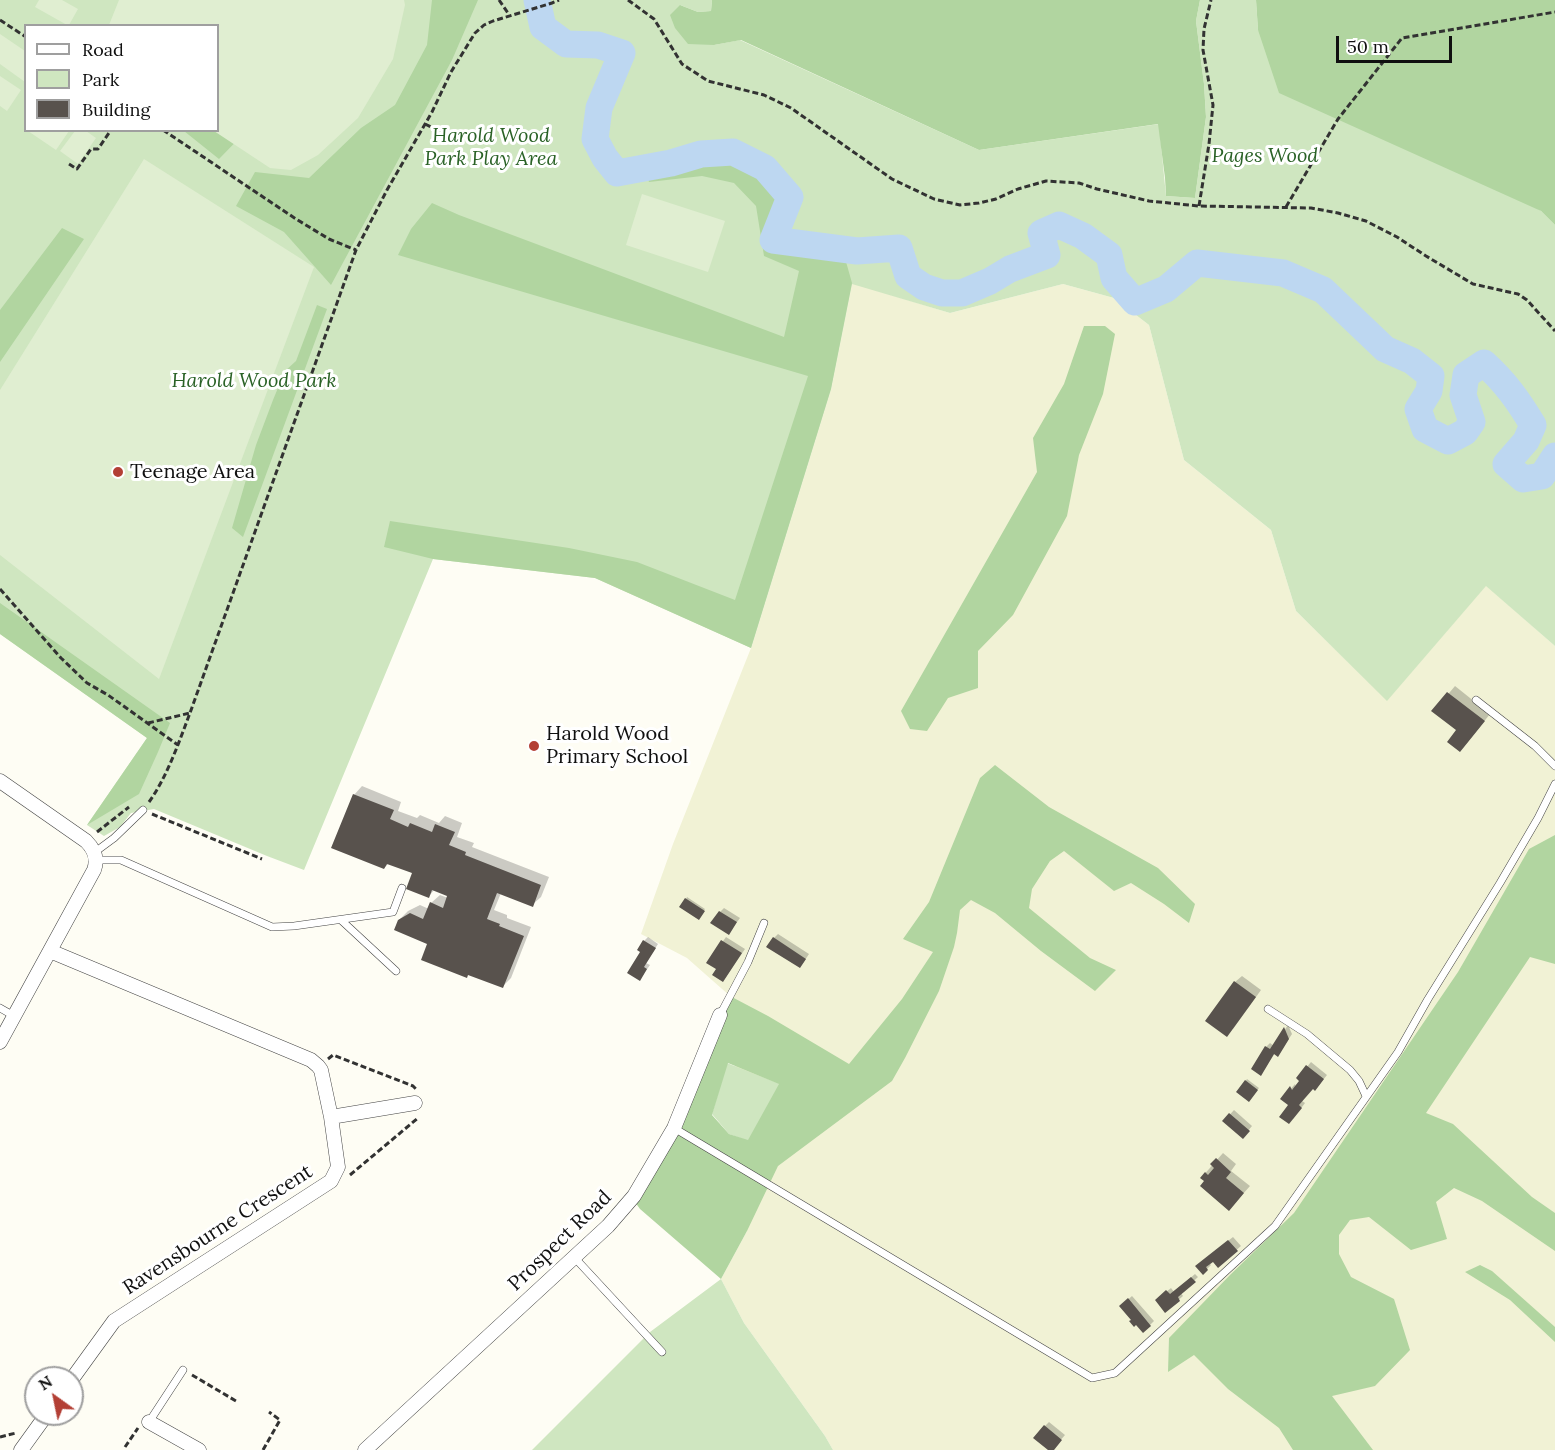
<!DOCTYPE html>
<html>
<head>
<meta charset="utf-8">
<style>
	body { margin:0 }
	#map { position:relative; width:1555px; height:1450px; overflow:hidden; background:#fefdf4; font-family:Lora,serif }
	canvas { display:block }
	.legend { position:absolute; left:24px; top:24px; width:195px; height:108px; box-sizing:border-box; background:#fff; border:2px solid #9f9f9f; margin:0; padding:8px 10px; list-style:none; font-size:18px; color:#101010 }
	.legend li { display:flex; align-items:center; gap:12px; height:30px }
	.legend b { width:30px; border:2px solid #9f9f9f }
	.north { position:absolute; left:24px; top:1366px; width:60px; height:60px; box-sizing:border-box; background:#fff; border:2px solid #9f9f9f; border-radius:50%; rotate:327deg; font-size:16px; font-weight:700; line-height:24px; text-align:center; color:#101010 }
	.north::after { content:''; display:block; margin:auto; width:21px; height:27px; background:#b33f35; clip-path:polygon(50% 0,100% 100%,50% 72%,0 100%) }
	.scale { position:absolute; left:1336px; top:36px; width:116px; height:27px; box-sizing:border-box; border:3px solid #101010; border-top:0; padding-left:8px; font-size:18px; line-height:21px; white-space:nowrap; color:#101010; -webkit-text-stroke:4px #fff; paint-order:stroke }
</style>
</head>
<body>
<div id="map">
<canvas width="1555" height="1450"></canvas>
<ul class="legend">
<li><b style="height:8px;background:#fff"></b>Road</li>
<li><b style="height:16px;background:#cfe6c0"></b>Park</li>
<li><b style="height:16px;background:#58524d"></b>Building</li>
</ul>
<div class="north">N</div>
<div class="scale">50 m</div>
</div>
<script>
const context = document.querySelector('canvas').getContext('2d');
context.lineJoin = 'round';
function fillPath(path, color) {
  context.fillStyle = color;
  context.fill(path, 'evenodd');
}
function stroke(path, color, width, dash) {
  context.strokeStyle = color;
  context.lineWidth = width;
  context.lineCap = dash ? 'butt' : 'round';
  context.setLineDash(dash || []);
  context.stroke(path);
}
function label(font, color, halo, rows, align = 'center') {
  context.font = font + ' Lora,serif';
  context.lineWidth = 6;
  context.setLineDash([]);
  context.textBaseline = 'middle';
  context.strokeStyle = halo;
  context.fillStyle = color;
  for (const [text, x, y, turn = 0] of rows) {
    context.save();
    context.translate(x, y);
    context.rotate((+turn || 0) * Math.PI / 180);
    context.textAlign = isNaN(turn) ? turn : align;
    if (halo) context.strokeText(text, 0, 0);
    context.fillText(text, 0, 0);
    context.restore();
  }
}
const farmland = new Path2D(`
	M852 283 950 313 1063 284 1114 298 1149 325 1184 460 1271 530 1296 611 1387 700 1486 585 1555 646V1450H833L825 1436 744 1323 721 1279 747 1231 730 996 687 958 641 934 673 844 751 648 831 389Z`);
const green = new Path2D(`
	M0 0H712L711 11 698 12 680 5 714 45 740 40 979 150 1159 124 1166 196 1195 198 1206 117 1204 84 1196 21 1200 0H1256L1258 30 1541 211 1555 225V646L1486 586 1387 701 1296 611 1271 530 1184 460 1149 325 1114 298 1063 284 950 313 852 284 831 389 751 648 595 578 433 559 304 870 267 856 154 809 131 813 120 827 104 836 87 825 147 738 0 634ZM26 26H218V130H26Z
	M727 1063 780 1084 748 1141 729 1134 712 1114Z
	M721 1279 744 1323 825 1436 833 1450H532L650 1332Z`);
const forest = new Path2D(`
	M432 0H478L452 60 331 285 284 232 236 206 255 172 309 178 361 128 395 105 427 45Z
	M712 0H1200L1196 21 1204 84 1206 117 1195 198 1166 196 1165 178 1158 124 979 150 741 40 714 45 688 44 675 28 670 15 680 5 698 12 711 11Z
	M1256 0H1555V225L1541 211 1279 93 1258 30Z
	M256 121 219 159 184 131 218 130Z
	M720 144 768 159 795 194 786 231 841 244 852 283 831 389 751 648 595 578 433 559 384 547 390 521 569 548 637 562 735 600 808 376 398 255 411 229 432 203 459 215 784 337 799 271 764 256 756 206 734 183 702 176 649 182 641 158Z
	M62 228 84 239 0 362V310Z
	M317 305 327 309 243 537 232 528 256 445 273 400 285 371 296 361Z
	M1084 326H1105L1115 334 1103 394 1079 455 1067 516 1013 615 978 651V688L948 698 927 731 910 729 901 711 1037 472 1033 438 1064 384Z
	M0 603 170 723 158 752 139 794 87 825 147 738 0 634Z
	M995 765 1049 807 1158 868 1195 904 1189 923 1164 904 1131 883 1114 891 1064 851 1050 861 1032 889 1029 908 1090 958 1116 970 1095 991 1041 951 995 913 971 900 960 910 957 933 954 947 939 991 905 1058 892 1081 778 1166 747 1231 721 1279 640 1209 632 1198 730 996 768 1016 849 1064 902 999 933 952 903 939 929 902 980 778ZM728 1063 779 1084 748 1140 729 1134 712 1115Z
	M1555 835V964L1530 957 1426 1113 1453 1124 1532 1197 1555 1213V1251L1482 1201 1454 1188 1436 1202 1447 1239 1411 1250 1369 1217 1350 1220 1339 1235V1254L1351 1277 1394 1299 1410 1350 1375 1386 1332 1396 1373 1450H1293L1279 1428 1228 1389 1194 1355 1168 1372 1169 1338 1230 1275 1294 1213 1458 972 1529 849Z
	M1480 1265 1492 1271 1555 1327V1342L1510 1300 1465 1272Z`);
const pitch = new Path2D(`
	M39 0H62L78 9 69 25H67L35 7Z
	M119 0H404L405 5 393 59 358 118 318 155 291 170 270 168 214 131 218 130V26L109 25Z
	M0 34 25 51V82L0 64Z
	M0 76 21 90 7 111 0 106Z
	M28 131H69L56 150Z
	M75 131H86L96 138 78 164 60 151Z
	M144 159 314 267 159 679 0 555V390Z
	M642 194 725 221 708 272 626 245Z`);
const shadow = new Path2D(`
	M1455 686 1490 714 1466 744 1458 730 1434 711Z
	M362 786 401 802 398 811 417 818 420 815 439 823 445 816 462 823 457 837 474 843 472 847 549 877 541 897 532 905 501 893 494 910 507 915V918L531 927 511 978 502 987 429 943 399 920 408 911 420 905 429 909 431 903 440 895 448 898 449 895 435 889 429 896 413 873 389 863 384 868 354 795Z
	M687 897 705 909 700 916 686 899Z
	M724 908 740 918 729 933 720 912Z
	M778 934 809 954 803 963 774 938Z
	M648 937 658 944 646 963 650 965 643 975 644 941Z
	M726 937 745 949 723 981 718 968 708 962Z
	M1242 976 1261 990 1233 1029 1207 1021 1235 982Z
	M1288 1025 1292 1034 1281 1051 1275 1053 1264 1070 1266 1047 1270 1043 1274 1046Z
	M1311 1062 1327 1075 1319 1085 1313 1087 1302 1101 1305 1103 1293 1119 1290 1105 1282 1099 1295 1084 1296 1087 1301 1081 1298 1078Z
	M1247 1079 1259 1088 1249 1100 1238 1092Z
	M1234 1110 1252 1126 1243 1137 1224 1121Z
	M1223 1153 1236 1164 1231 1171 1250 1186 1235 1203 1202 1177Z
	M1233 1237 1241 1246 1218 1266 1213 1260 1209 1263 1211 1265 1203 1273 1201 1262Z
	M1195 1274 1198 1277 1181 1293 1183 1296 1166 1311 1160 1297 1171 1288 1174 1292Z
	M1132 1296 1154 1321 1150 1325 1133 1320 1121 1306Z
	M1049 1422 1065 1435 1052 1450H1050L1045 1426Z`);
const river = new Path2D(`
	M537 0 543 27 566 44 598 45 622 53 599 108 595 139 605 158 617 173 671 163 701 154 733 152 765 168 790 197 773 240 857 251 899 248 908 276 924 287 942 293H962L990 281 1010 269 1047 255 1041 233 1059 225 1083 236 1109 255 1114 278 1135 302 1166 289 1197 263 1283 273 1323 290 1385 349 1412 361 1431 376 1429 391 1418 409 1425 429 1448 441 1465 432 1472 422 1463 395 1466 375 1484 363C1505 382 1518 400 1533 425L1526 441 1506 464 1523 479 1542 476 1555 456`);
const building = new Path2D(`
	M1447 692 1485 721 1460 752 1447 742 1456 730 1431 711Z
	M353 794 394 810 390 819 408 827 410 823 432 832 435 824 455 832 449 845 466 852 465 855 541 885 533 907 497 893 487 919 500 924 499 926 524 936 503 988 468 975 467 978 421 960 427 944 394 930 398 920 410 913 423 919 430 902 443 908 447 896 432 890 429 898 406 889 412 873 387 864 384 869 331 848Z
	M685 898 705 911 699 920 679 907Z
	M719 911 737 922 729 935 710 923Z
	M773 937 806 959 800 968 766 947Z
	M643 940 656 948 644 967 647 969 640 981 627 973 640 952 637 950Z
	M721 940 742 953 723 982 712 975 716 969 706 963Z
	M1234 981 1256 997 1227 1037 1205 1021Z
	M1284 1027 1289 1039 1278 1057 1274 1054 1261 1076 1251 1069 1265 1046 1270 1049Z
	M1306 1065 1324 1079 1315 1091 1313 1089 1299 1105 1302 1108 1289 1124 1279 1117 1288 1105 1280 1099 1290 1086 1292 1090 1299 1081 1296 1078Z
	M1245 1080 1258 1090 1249 1102 1236 1092Z
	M1229 1113 1250 1131 1243 1139 1222 1121Z
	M1216 1158 1231 1172 1226 1178 1244 1193 1229 1211 1200 1186 1204 1181 1200 1178 1205 1172 1208 1175 1214 1168 1210 1164Z
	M1228 1240 1238 1251 1218 1268 1213 1262 1206 1267 1208 1270 1203 1275 1195 1266Z
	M1191 1277 1196 1282 1178 1297 1180 1301 1165 1313 1155 1300 1166 1290 1170 1294Z
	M1128 1298 1151 1326 1143 1333 1136 1325 1134 1327 1129 1321 1131 1320 1119 1306Z
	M1044 1425 1062 1440 1054 1450H1048L1033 1438Z`);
const path = new Path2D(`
	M499 0 510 16
	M628 0 654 19 682 64 708 81 764 95 791 108 892 179 934 199 960 205 979 203 996 199 1018 189 1046 181 1079 183 1097 189 1149 201 1199 206 1311 208 1338 213 1366 221 1397 237 1426 256 1473 284 1518 294 1527 300 1555 331
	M0 20 26 37
	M425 124 441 132
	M163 130 296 219 329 239 356 250
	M69 164 77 169 91 149H98L111 130
	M1199 206 1209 144 1213 105 1203 50 1204 29 1211 0
	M1286 207 1338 119 1402 38 1555 12
	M0 589 61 658 87 683 108 695 178 745
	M148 723 190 713
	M149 802C167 777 179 742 190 713L356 250 387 190 432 112 451 72 475 33 484 25 493 21 552 3 559 0
	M152 814 262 859
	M97 832 129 807
	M328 1059 333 1055 413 1086 416 1089
	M350 1175 418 1118
	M192 1375 236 1401
	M0 1437 16 1433
	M125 1447 138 1428
	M263 1450 280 1420 269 1412`);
const lane = new Path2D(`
	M1476 700 1535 746 1555 766
	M95 852 114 838 143 810
	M96 860H121L272 927 294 926 393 912 402 888
	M341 920 396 971
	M0 1008 14 1016
	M1268 1009 1307 1034 1350 1070 1359 1081 1366 1096
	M720 1015 748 962 764 923
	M674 1128 1092 1378 1115 1373 1275 1226 1398 1052 1428 999 1500 883 1538 818 1555 784
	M574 1257 662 1352
	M149 1422 183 1370`);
const street = new Path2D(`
	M0 781 86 841C95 850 98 859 94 870L0 1042
	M50 951 311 1060 318 1066 321 1070 331 1117 338 1167 331 1181 114 1321 72 1379
	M331 1117 415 1103
	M149 1422 199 1450
	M21 1450 47 1414
	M365 1450 608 1226 634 1196 674 1128 720 1015`);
const markers = [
	[118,472,6,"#b33f35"],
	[534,746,6,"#b33f35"]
];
const parkNames = [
	["Harold Wood",491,136],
	["Park Play Area",491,159],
	["Pages Wood",1265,156],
	["Harold Wood Park",254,381]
];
const poiNames = [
	["Teenage Area",130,472],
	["Harold Wood",546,734],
	["Primary School",546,757]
];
const streetNames = [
	["Ravensbourne Crescent",218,1230,-33],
	["Prospect Road",560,1241,-44]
];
fillPath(farmland, '#f1f2d5');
fillPath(green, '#cfe6c0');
fillPath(forest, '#b1d5a0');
fillPath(pitch, '#e0eed1');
fillPath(shadow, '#0003');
stroke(river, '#bdd7f1', 27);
fillPath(building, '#58524d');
stroke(lane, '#434343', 8);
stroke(street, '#434343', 15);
stroke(path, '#323232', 3, [6, 3]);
stroke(lane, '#fff', 7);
stroke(street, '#fff', 14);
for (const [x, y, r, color] of markers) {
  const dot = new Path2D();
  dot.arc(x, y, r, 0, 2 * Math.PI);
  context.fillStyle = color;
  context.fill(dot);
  stroke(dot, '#fff', 2);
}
label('italic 20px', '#2a6226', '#fff', parkNames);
label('20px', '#101010', '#fff', poiNames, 'left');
label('20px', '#101010', '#fff', streetNames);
</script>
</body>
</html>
